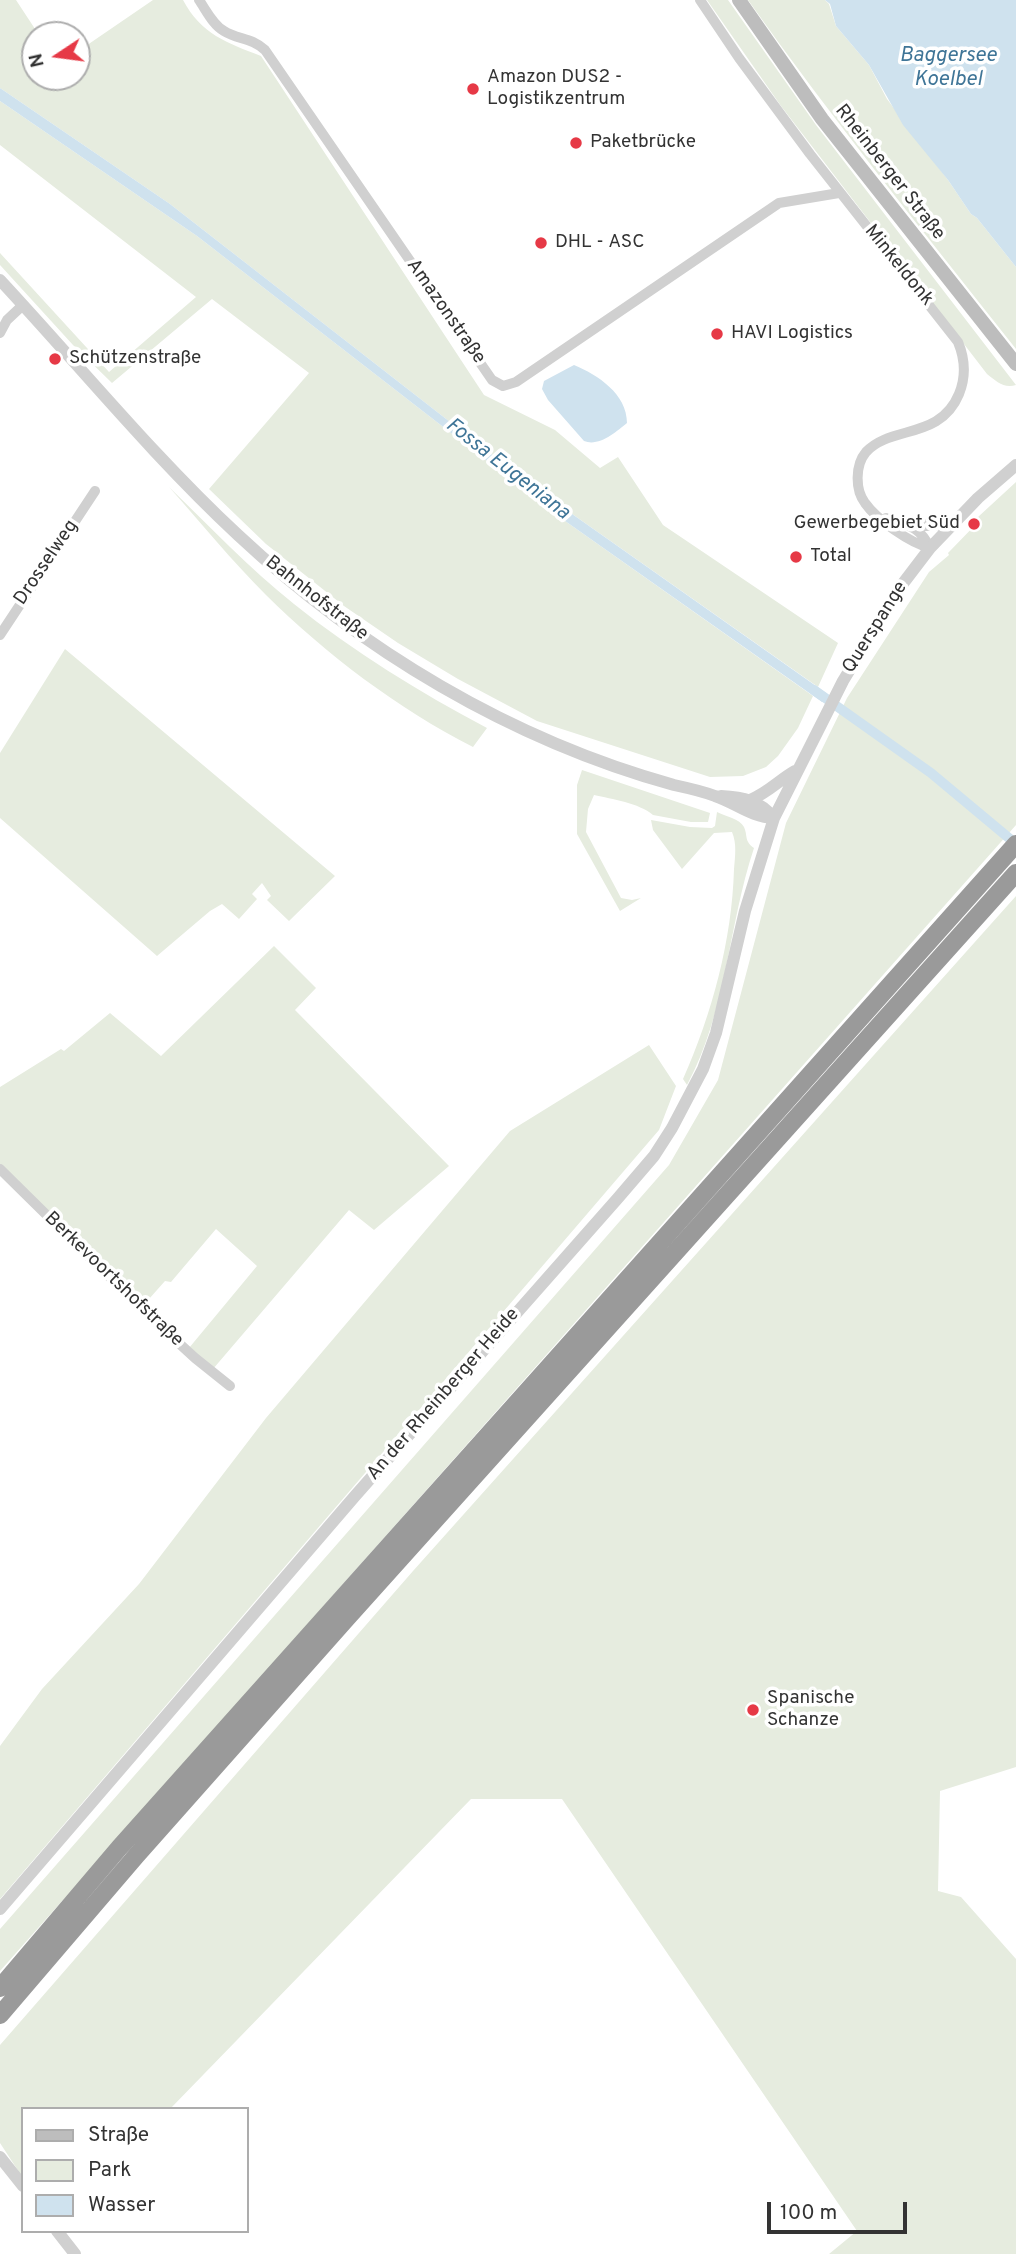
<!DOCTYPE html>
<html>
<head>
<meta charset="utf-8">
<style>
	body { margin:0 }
	#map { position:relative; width:1016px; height:2254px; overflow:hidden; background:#fff; font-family:Overpass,sans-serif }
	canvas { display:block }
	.legend { position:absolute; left:21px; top:2107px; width:228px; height:126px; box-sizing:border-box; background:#fff; border:2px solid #adadad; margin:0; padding:9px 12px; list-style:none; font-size:21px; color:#333 }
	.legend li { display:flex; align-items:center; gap:14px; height:35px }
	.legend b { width:35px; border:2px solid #adadad }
	.north { position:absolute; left:21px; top:21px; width:70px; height:70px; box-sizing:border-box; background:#fff; border:2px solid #adadad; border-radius:50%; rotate:257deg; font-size:19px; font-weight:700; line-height:28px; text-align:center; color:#333 }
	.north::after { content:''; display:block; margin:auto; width:24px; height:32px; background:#e63946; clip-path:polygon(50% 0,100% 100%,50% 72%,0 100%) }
	.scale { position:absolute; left:767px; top:2202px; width:140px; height:32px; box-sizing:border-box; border:4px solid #333; border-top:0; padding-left:9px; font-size:21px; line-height:24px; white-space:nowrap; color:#333; -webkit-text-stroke:5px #fff; paint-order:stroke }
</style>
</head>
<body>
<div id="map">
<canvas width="1016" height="2254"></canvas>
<ul class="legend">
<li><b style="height:9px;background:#bdbdbd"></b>Straße</li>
<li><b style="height:19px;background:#e6ecdf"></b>Park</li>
<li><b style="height:19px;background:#cfe2ee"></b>Wasser</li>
</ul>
<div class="north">N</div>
<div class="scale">100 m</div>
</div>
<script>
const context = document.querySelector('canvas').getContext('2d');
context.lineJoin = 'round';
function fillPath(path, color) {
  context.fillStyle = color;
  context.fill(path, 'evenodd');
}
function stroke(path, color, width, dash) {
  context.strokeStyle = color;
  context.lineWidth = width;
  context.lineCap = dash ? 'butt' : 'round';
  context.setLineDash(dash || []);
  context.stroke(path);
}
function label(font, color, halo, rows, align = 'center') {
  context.font = font + ' Overpass,sans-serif';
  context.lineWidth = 7;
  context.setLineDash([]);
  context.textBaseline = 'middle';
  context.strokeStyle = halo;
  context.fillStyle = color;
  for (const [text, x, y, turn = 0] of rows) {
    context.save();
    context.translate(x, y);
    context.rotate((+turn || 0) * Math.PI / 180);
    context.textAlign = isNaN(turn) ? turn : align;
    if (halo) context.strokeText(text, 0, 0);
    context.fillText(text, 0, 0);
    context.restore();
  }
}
const green = new Path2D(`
	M0 0H16L39 35H35V77H77V52L153 0H183C201 34 227 43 261 56L484 395 555 430 600 468 618 457 663 525 838 643 818 687 531 485 170 204 0 88Z
	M707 0H728L816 125 1016 385C1004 389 996 381 987 374L781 106Z
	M748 0H825L829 4 836 26 869 65 887 99 948 180 971 214 977 218 1016 267V349C925 234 833 120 748 0Z
	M0 101 197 236 558 516 813 696 798 728 778 756 766 767 743 776 710 777 537 721 458 679 398 643 344 606 266 544 209 489 309 373 212 299 112 383 73 345 0 265V253L109 372 196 297 0 145Z
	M1016 482V825L0 1971V1929L669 1165 718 1080 786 823 847 698 929 572 949 555 948 553 980 520 978 517Z
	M169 487C210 527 249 568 294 604 354 652 419 692 487 728L473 747C397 708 327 655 266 595 232 561 201 523 169 487Z
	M65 649 335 876 289 921 267 900 271 896 262 883 252 894 257 899 239 919 222 904 210 911 157 956 0 818V753Z
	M582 770 710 813 708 822H691L653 815C639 803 612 799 594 795L588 809 586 832 621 898 632 900 641 898 620 911 577 834V785Z
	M717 812C725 816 740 819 744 827 748 836 744 841 754 848 728 926 727 1011 687 1085L683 1079C712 1014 732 940 734 869 735 856 737 844 732 832L714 833 682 869 653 830 651 820 690 827 712 828 715 826Z
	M1016 896V1767L940 1791 938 1891 961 1897 1016 1959V2254H829L857 2231 562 1799H471L170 2109H23V2178L0 2143V2045L413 1571Z
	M274 946 316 988 295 1010 449 1166 374 1230 349 1210 213 1369 189 1348 257 1266 216 1229 171 1282 165 1281 149 1299 142 1303 0 1165V1087L61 1049 64 1051 110 1013 161 1056Z
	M649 1045 676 1086 659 1130 0 1899V1746L42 1689 139 1584 266 1418 510 1131Z`);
const water = new Path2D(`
	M825 0H1016V267L977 218 971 214 948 180 903 125 869 65 836 26 830 4Z
	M0 88 170 204 531 485 826 693 822 702 558 516 197 236 0 101Z
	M574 365C598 375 627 394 627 423 616 432 599 447 584 441L548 400 542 389 544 381Z`);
const canal = new Path2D(`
	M814 690 931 773 1016 844`);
const minor = new Path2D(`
	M199 0C206 10 213 25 224 31 238 40 251 37 265 50L492 380 503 386 516 382 779 203 839 193
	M700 0 739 58 810 154 958 342C965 359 966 377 959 394 940 440 891 425 866 452 855 465 855 490 865 503 877 520 910 543 930 548
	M0 333 7 320 23 305
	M886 518C907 525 920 526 930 548
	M0 635 95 491
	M0 1169 147 1314 195 1358 230 1386`);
const tertiary = new Path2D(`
	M0 280C79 365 153 456 238 535 361 650 511 740 674 785 688 788 702 791 715 796 736 803 751 817 774 818
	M912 526 955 523
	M721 796C743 797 759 800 774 818
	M750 800C768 793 779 780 795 771
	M0 1909 355 1496 618 1198 654 1156 672 1128 703 1069 716 1033 745 911 774 818 843 681 898 590 930 548 978 498 1016 465
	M0 2157 23 2186
	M57 2231 75 2254`);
const secondary = new Path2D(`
	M739 0 822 119 1016 364`);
const motorway = new Path2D(`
	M0 1988 119 1848 1016 844
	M0 2015 136 1856 347 1618 1016 873`);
const markers = [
	[473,89,7,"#e63946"],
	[576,143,7,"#e63946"],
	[541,243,7,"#e63946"],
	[717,334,7,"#e63946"],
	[55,359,7,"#e63946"],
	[974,524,7,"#e63946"],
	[796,557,7,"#e63946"],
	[753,1710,7,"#e63946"]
];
const poiNames = [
	["Amazon DUS2 -",487,78],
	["Logistikzentrum",487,100],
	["Paketbrücke",590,143],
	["DHL - ASC",555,243],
	["HAVI Logistics",731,334],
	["Schützenstraße",69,359],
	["Gewerbegebiet Süd",960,524,"right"],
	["Total",810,557],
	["Spanische",767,1699],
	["Schanze",767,1721]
];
const streetNames = [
	["Rheinberger Straße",889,173,52],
	["Minkeldonk",898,266,51],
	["Amazonstraße",445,312,55],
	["Drosselweg",47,563,-56],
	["Bahnhofstraße",316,599,38],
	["Querspange",876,628,-58],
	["Berkevoortshofstraße",113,1280,44],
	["An der Rheinberger Heide",444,1395,-49]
];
const waterNames = [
	["Baggersee",948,57],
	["Koelbel",948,81],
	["Fossa Eugeniana",507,470,38]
];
fillPath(green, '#e6ecdf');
fillPath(water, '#cfe2ee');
stroke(canal, '#cfe2ee', 10);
stroke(minor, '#d0d0d0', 10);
stroke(tertiary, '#d0d0d0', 12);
stroke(secondary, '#bdbdbd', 14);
stroke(motorway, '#9a9a9a', 18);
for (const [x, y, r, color] of markers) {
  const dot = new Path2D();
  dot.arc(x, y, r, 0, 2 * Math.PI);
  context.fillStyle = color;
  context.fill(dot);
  stroke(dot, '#fff', 2.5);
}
label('19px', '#333', '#fff', poiNames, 'left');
label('19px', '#333', '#fff', streetNames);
label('italic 21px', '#3f7597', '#fff', waterNames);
</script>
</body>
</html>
